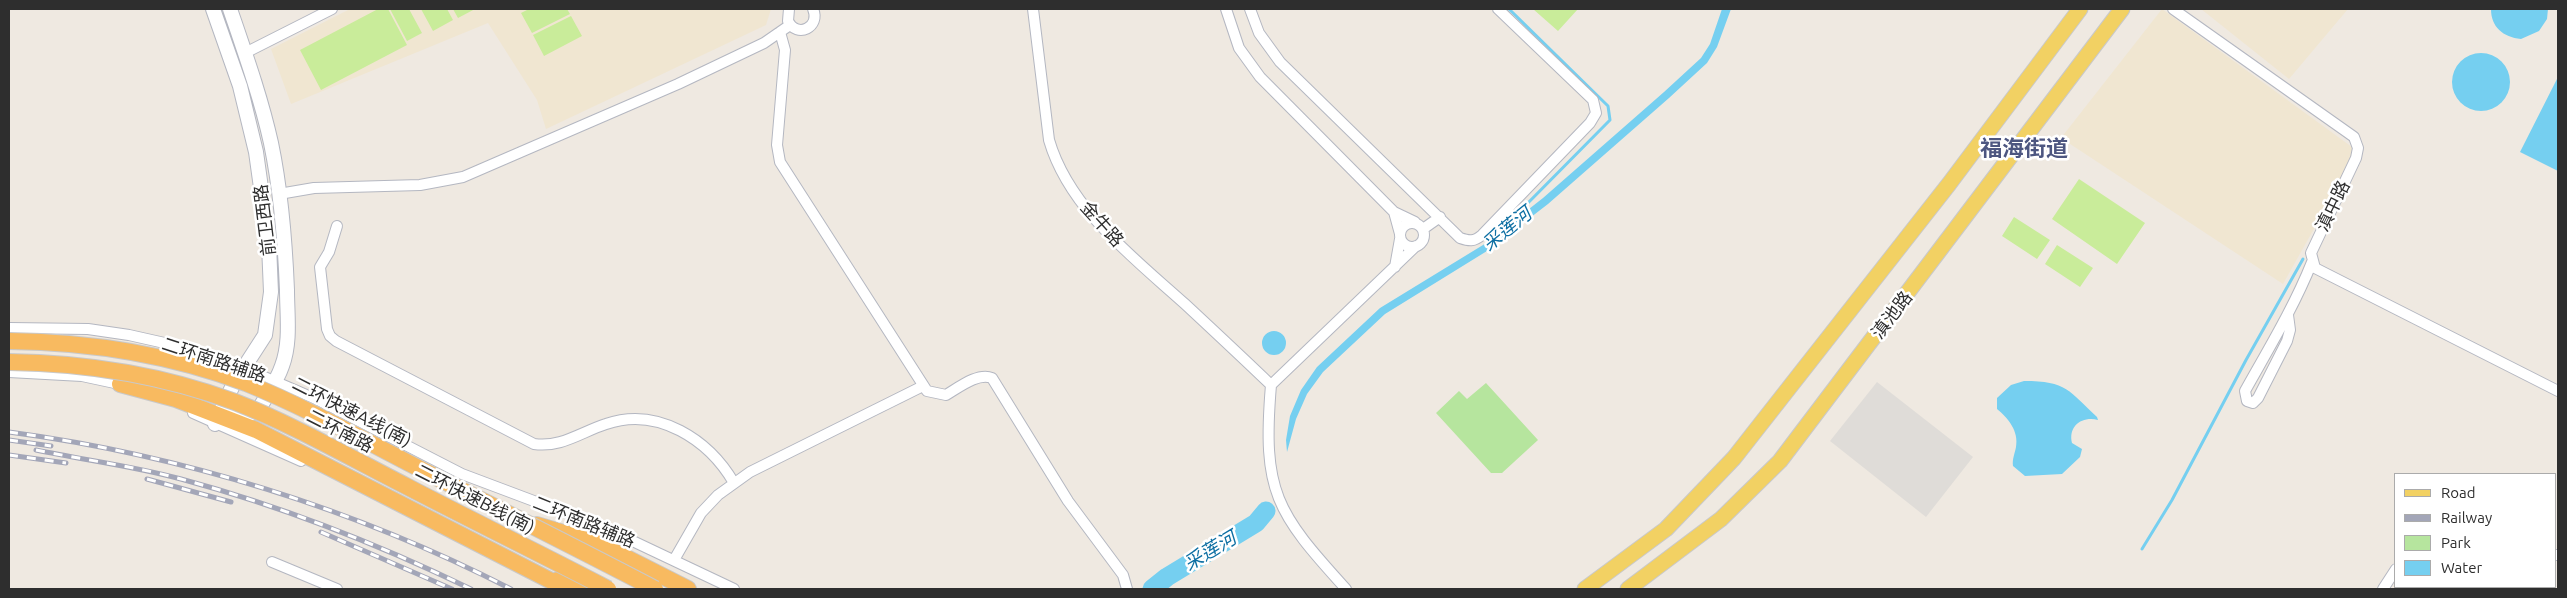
<!DOCTYPE html>
<html>
<head>
<meta charset="utf-8">
<style>
	body { margin:0 }
	#map { position:relative; width:2567px; height:598px; overflow:hidden; background:#efe9e1; font-family:Ubuntu,sans-serif }
	canvas { display:block }
	.frame { position:absolute; inset:0; border:10px solid #2e2e2e; pointer-events:none }
	.legend { position:absolute; left:2394px; top:473px; width:162px; height:115px; box-sizing:border-box; background:#fff; border:1px solid #ababab; margin:0; padding:6px 9px; list-style:none; font-size:15px; color:#2e2e2e }
	.legend li { display:flex; align-items:center; gap:10px; height:25px }
	.legend b { width:25px; border:1px solid #ababab }
</style>
</head>
<body>
<div id="map">
<canvas width="2567" height="598"></canvas>
<div class="frame"></div>
<ul class="legend">
<li><b style="height:6px;background:#f2d163"></b>Road</li>
<li><b style="height:6px;background:#a3a6b8"></b>Railway</li>
<li><b style="height:14px;background:#b6e59e"></b>Park</li>
<li><b style="height:14px;background:#75cff0"></b>Water</li>
</ul>
</div>
<script>
const context = document.querySelector('canvas').getContext('2d');
context.lineJoin = 'round';
function fillPath(path, color) {
  context.fillStyle = color;
  context.fill(path, 'evenodd');
}
function stroke(path, color, width, dash) {
  context.strokeStyle = color;
  context.lineWidth = width;
  context.lineCap = dash ? 'butt' : 'round';
  context.setLineDash(dash || []);
  context.stroke(path);
}
function label(font, color, halo, rows, align = 'center') {
  context.font = font + ' Ubuntu,"Noto Sans SC",sans-serif';
  context.lineWidth = 5;
  context.setLineDash([]);
  context.textBaseline = 'middle';
  context.strokeStyle = halo;
  context.fillStyle = color;
  for (const [text, x, y, turn = 0] of rows) {
    context.save();
    context.translate(x, y);
    context.rotate((+turn || 0) * Math.PI / 180);
    context.textAlign = isNaN(turn) ? turn : align;
    if (halo) context.strokeText(text, 0, 0);
    context.fillText(text, 0, 0);
    context.restore();
  }
}
const education = new Path2D(`
	M350 9H771L766 25 546 129 537 100 488 23 291 104 271 49Z
	M2162 9 2352 147V161L2283 284 2061 138Z
	M2201 9H2348L2289 79Z`);
const green = new Path2D(`
	M1486 383 1538 440 1502 473H1491L1436 413 1459 391 1467 399Z`);
const pitch = new Path2D(`
	M378 9H388L407 45 321 90 300 50Z
	M390 9H409L422 33 407 41Z
	M421 9H447L453 20 433 31Z
	M453 9H475L458 18Z
	M529 9H567L570 14 532 33 521 13Z
	M1533 9H1578L1558 31Z
	M571 16 582 36 544 56 533 35Z
	M2079 179 2145 223 2117 264 2052 219Z
	M2014 217 2050 240 2037 259 2002 236Z
	M2057 245 2093 268 2080 287 2045 264Z`);
const plaza = new Path2D(`
	M1877 382 1973 457 1926 517 1830 441Z`);
const water = new Path2D(`
	M1722 9H1731L1717 47 1707 63 1669 98 1548 204 1487 251 1385 314 1323 372 1307 394 1296 419 1287 452 1286 440 1290 416 1301 390 1317 367 1380 308 1483 245 1543 198 1664 92 1701 58 1710 44Z
	M2491 9H2548L2547 19 2539 31 2521 39C2503 37 2491 27 2491 9Z
	M2452 82a29 29 0 1 1 58 0a29 29 0 1 1-58 0Z
	M2558 77V171L2520 152Z
	M1262 343a12 12 0 1 1 24 0a12 12 0 1 1-24 0Z
	M2024 381C2067 381 2069 391 2097 417L2098 420C2082 416 2068 426 2072 443L2082 449 2080 457 2062 474 2025 476 2013 466C2012 459 2015 453 2016 447 2019 431 2008 418 1997 409V398L2011 385Z`);
const stream = new Path2D(`
	M1509 9 1608 106 1610 120 1520 211 1517 219
	M2142 549 2172 500 2246 360 2303 259`);
const river = new Path2D(`
	M1152 589 1167 577 1256 523 1266 511`);
const minor = new Path2D(`
	M789 9 788 21C797 39 821 27 813 9
	M1033 9 1049 140C1069 209 1134 258 1185 304 1214 331 1243 358 1271 385
	M1226 9 1239 48 1260 77 1394 212
	M1250 9 1259 33 1280 62 1460 238C1469 241 1474 242 1482 235L1590 123 1596 113 1593 100 1498 9
	M2173 9 2354 137 2358 148 2356 158 2311 253 2315 268 2558 391
	M780 32 785 50 777 145 780 162 927 391 946 395C958 388 978 372 992 378L1068 501 1123 575 1127 589
	M245 53 332 9
	M279 194 314 188 420 185 463 177 678 84 764 43 790 25
	M1400 235a12 12 0 1 1 24 0a12 12 0 1 1-24 0Z
	M337 226 329 252 320 267 327 329 330 336 336 341 534 444C561 448 581 432 606 424 658 406 709 440 734 483
	M1423 229 1440 217
	M1400 234 1394 212 1415 222
	M1395 267 1400 239
	M2288 315 2290 330 2287 341 2258 398 2253 403 2247 401 2245 391C2269 348 2294 307 2312 262
	M9 328 88 329 129 335 169 344 246 369 318 400 462 474 603 527 734 589
	M9 372 82 376 124 385
	M193 413 301 461
	M2556 555H2558
	M674 560 701 513 718 495 750 472 923 386
	M272 562 337 589
	M1346 589C1276 512 1262 492 1271 385L1416 246
	M2383 589 2396 569`);
const secondary = new Path2D(`
	M213 9 240 86 256 152 269 245 271 292 265 335 234 383 215 424
	M224 411C237 415 248 418 259 409 267 395 277 381 282 366 291 342 287 315 287 290 285 241 281 191 271 143 261 98 245 53 230 9`);
const primary = new Path2D(`
	M1585 589 1666 529 1734 458 1949 184 2080 9
	M1628 589 1721 519 1780 461 2122 9`);
const trunk = new Path2D(`
	M120 384 176 399 256 430 567 589
	M537 525 597 543 688 589
	M558 580 592 589`);
const rail = new Path2D(`
	M9 432C182 455 355 509 511 589
	M9 440 51 446
	M36 450C84 460 134 466 181 479 281 506 378 544 471 589
	M9 455 66 463
	M147 479 231 502
	M321 532 452 589`);
const trunkBridge = new Path2D(`
	M9 341C90 342 169 354 246 383 310 409 371 444 432 475 506 513 581 550 655 589
	M9 362C87 363 162 375 235 402 294 425 349 457 406 486 473 521 541 554 608 589`);
const streetNames = [
	["滇中路",2333,206,-64],
	["前卫西路",265,220,-97],
	["金牛路",1102,224,48],
	["滇池路",1892,315,-53],
	["二环南路辅路",214,360,18],
	["二环快速A线(南)",352,412,27],
	["二环南路",340,431,27],
	["二环快速B线(南)",475,499,27],
	["二环南路辅路",584,522,22]
];
const waterNames = [
	["采莲河",1507,229,-39],
	["采莲河",1210,551,-31]
];
const districtNames = [
	["福海街道",2024,149]
];
fillPath(education, '#f0e6d1');
fillPath(green, '#b6e59e');
fillPath(pitch, '#c9ec9a');
fillPath(plaza, '#dfdcd8');
fillPath(water, '#75cff0');
stroke(stream, '#75cff0', 3);
stroke(river, '#75cff0', 19);
stroke(minor, '#b4b7c1', 12);
stroke(secondary, '#b4b7c1', 16);
stroke(primary, '#c9c9c9', 17);
stroke(trunk, '#c9c9c9', 18);
stroke(minor, '#fff', 10);
stroke(secondary, '#fff', 14);
stroke(primary, '#f2d163', 15);
stroke(trunk, '#f8ba60', 16);
stroke(rail, '#a3a6b8', 5);
stroke(rail, '#fff', 3, [9]);
stroke(trunkBridge, '#c9c9c9', 18, []);
stroke(trunkBridge, '#f8ba60', 16);
label('18px', '#2e2e2e', '#fff', streetNames);
label('italic 19px', '#0d6fa3', '#fff', waterNames);
label('bold 22px', '#4d5680', '#fff', districtNames);
</script>
</body>
</html>
